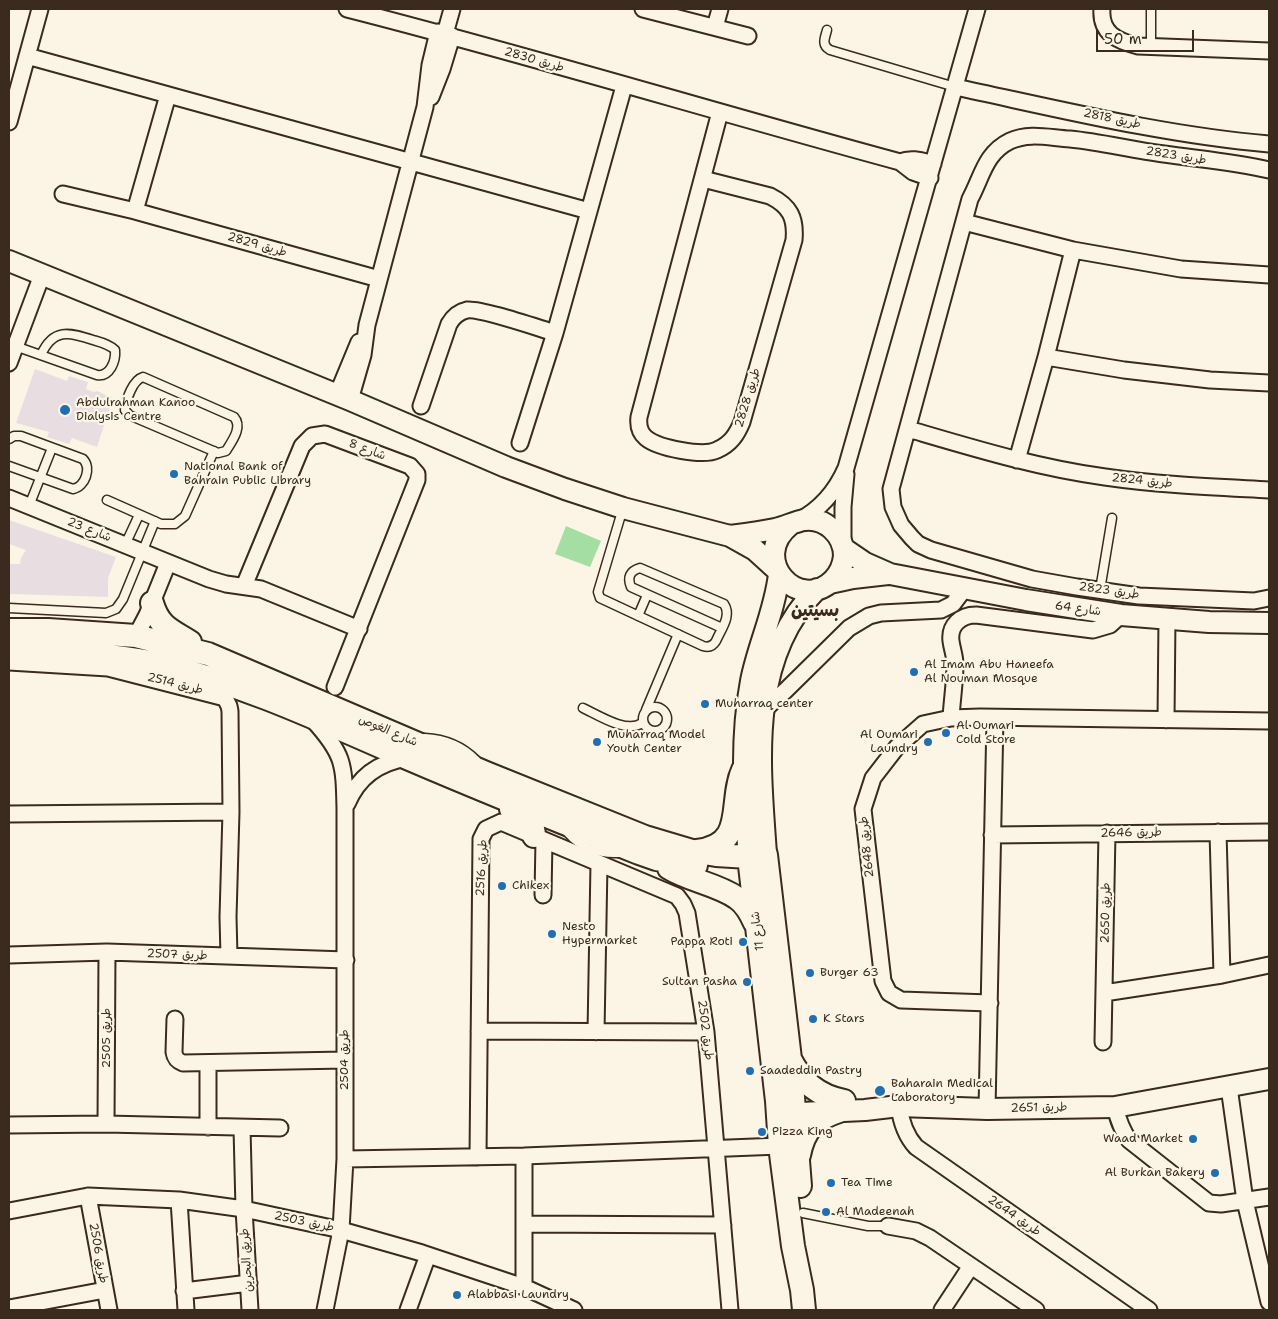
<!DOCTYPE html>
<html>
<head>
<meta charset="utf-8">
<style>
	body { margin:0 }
	#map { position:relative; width:1278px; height:1319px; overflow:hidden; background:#fcf5e5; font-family:"Shantell Sans",sans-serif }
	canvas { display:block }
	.frame { position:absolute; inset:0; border:10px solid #3b2a1e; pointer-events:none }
	.scale { position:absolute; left:1096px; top:30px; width:98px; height:22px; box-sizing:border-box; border:2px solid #3b2a1e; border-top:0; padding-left:6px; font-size:15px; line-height:18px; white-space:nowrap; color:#3b2a1e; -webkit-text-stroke:4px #fcf5e5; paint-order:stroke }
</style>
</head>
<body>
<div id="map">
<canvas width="1278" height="1319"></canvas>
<div class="frame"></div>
<div class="scale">50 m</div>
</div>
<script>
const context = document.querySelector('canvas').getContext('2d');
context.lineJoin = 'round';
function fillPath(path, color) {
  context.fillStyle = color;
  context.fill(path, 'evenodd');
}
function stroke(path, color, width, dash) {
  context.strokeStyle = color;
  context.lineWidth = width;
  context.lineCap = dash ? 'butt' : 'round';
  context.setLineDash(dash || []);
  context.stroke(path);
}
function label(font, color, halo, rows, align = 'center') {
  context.font = font + ' "Shantell Sans","Playpen Sans Arabic",sans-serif';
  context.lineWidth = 4.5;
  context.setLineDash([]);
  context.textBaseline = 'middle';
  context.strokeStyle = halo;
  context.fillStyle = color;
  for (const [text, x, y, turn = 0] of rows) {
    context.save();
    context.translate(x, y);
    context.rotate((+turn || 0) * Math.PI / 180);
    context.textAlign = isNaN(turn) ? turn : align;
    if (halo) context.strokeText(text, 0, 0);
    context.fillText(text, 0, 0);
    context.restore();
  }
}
const built = new Path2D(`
	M35 369 67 381 69 376 88 382 86 389 94 392 97 391 113 398 97 447 72 438 69 444 47 437 49 432 16 423Z
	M9 520 116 557 108 578V597L9 594V564H20L21 558 26 550 9 544Z`);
const green = new Path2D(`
	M566 526 601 541 590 567 555 554Z`);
const service = new Path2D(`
	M827 30C825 38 821 45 830 50L955 87
	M1151 48V9
	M15 346 97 375C110 377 116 361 115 350 109 344 100 342 93 340 69 332 53 328 41 355
	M143 377 234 417C243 427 232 441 226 451L218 453 129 415 125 410C126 399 133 380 143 377Z
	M9 439 14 436H21L83 459C92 468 85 487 73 489L9 466
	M107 500 161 524H175L185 516 214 451
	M29 506 52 448
	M623 508 598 592 600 598 703 646C709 648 713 646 716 641 721 629 732 616 724 604L640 568C630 571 627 577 631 587L722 628
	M125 545 139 515
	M1100 590 1112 518
	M9 608 106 613 116 609 123 599 155 521
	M638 616 647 595
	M643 719a12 12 0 1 1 24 0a12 12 0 1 1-24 0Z
	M583 708C598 715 627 734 642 723
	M646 710 678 634
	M425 738C444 739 462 746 476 760
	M568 833C580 847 598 854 618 853
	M803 1213 868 1226H888`);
const minor = new Path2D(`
	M347 9C532 56 715 112 900 162L913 172 930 178
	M643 9 748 36
	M1102 9C1100 33 1117 41 1138 46L1269 51
	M715 27 720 9
	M445 34 452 9
	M27 56 589 211
	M955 87C1059 109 1163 135 1269 144
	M431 97 442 69 452 36
	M9 122 40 9
	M900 162C912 157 922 161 933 164
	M1269 170C1235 162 1199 159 1164 154 1132 150 1101 142 1070 139 1050 138 1029 132 1010 141 985 153 982 177 970 199L891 489 893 507 901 525 912 538 918 544 931 550 1032 579 1077 587 1139 596 1254 601 1269 598
	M703 179 770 196C790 206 796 218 794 240L742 422C737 434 731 444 717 450 703 457 658 448 646 438 639 432 638 425 639 417L720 112
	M63 194 135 211 379 279
	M135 211 168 95
	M964 222 1073 250 1181 269 1269 275
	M1046 357 1124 370 1210 380 1269 383
	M9 363 42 275
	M337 395 359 342
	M350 400 363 355 367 325 425 107 430 65 438 32
	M421 406 449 324C453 317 458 312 467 310 480 308 538 328 555 333
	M908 429C973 448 1038 468 1105 477 1160 485 1214 487 1269 490
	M520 443 555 333 624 86
	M1017 460 1046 357 1073 250
	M9 498 209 579 226 584 261 589 359 629
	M798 521C821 509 836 491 846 468L977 9
	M843 546V507L846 474
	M244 586 302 446 312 436 325 434 410 466 417 474V480L335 687
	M136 636 147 615 168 563
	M9 662 108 668 225 698 229 706 230 711 231 812 228 917 229 956
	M764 710 785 691 849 628 869 616 881 613 941 610 953 604 965 588
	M951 718C952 700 955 682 955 664 955 656 952 649 951 641 949 625 961 615 976 615L1093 630 1110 625 1121 615
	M313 720C344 754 344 764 345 808V1159L341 1230 325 1310
	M1166 720 1167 618
	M347 804C358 777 379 762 408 758
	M9 814 231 812
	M1218 832 1222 975
	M992 835 1269 832
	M543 895 544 840
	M9 955 107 952 346 960
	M1104 993 1222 975 1269 965
	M990 1003 901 1000 889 993 883 981 863 809 873 778 897 747 923 724 951 718 980 717 1269 721
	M175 1019 174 1052C175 1059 178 1061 183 1063L345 1060
	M479 1031 706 1032
	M596 1032 599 864
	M1103 1042 1107 833
	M1229 1087 1245 1201 1269 1302
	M899 1106C901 1122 905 1135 916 1147L1149 1310
	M1115 1107C1118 1119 1121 1129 1129 1140L1209 1203 1221 1204 1269 1197
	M987 1109 995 718
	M106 1124 107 952
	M9 1125 106 1124 280 1128
	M208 1127V1063
	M242 1128 244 1209 250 1310
	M478 1157 481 839 486 829 501 822 677 896 683 904 687 913 706 1032 730 1310
	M345 1159 524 1156 780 1146
	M88 1196 109 1310
	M179 1200 186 1310
	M9 1211 88 1196 179 1200 244 1209 341 1230 422 1253 524 1287 574 1310
	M524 1224 723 1225
	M888 1226 916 1231 930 1238 1036 1310
	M524 1287V1156
	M184 1291 249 1283
	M9 1308 105 1290
	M408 1310 428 1255
	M942 1310 971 1266`);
const tertiary = new Path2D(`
	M9 261 350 400 506 467 565 489 623 508 730 536 755 550 777 570
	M730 536C745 534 760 532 775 529 785 527 794 522 804 520 825 517 844 535 844 556 843 565 840 573 833 580 799 614 748 559 790 525
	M843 548 865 563 890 574 1026 600 1121 615 1209 622 1269 623
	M830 583 853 578 888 574
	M766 854C760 765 747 659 817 589
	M749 857C744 798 740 740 751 681 758 645 775 611 779 574
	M779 1114 865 1110 899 1106 987 1109 1115 1107 1269 1079`);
const secondary = new Path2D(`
	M152 603C159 627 171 630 190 642
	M9 630H48L136 636 208 654 486 773 645 837 692 851 716 855 749 857 760 863 767 871
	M9 649H20C67 653 114 654 160 664 246 685 326 723 407 758 484 791 561 822 639 853L656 859 696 865
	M511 809C521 817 534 820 534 836
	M697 851C748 845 728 802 743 770
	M766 855 790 1059 800 1186
	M749 857 777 1101 780 1146 793 1246 802 1290 804 1310
	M669 868C690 881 717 884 737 898 746 904 751 914 755 923
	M790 1059C802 1082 818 1096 844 1101
	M799 1155C804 1129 815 1119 839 1111`);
const markers = [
	[65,410,6,"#1f6fb2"],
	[174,474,5,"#1f6fb2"],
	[914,672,5,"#1f6fb2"],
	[705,704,5,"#1f6fb2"],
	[946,733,5,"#1f6fb2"],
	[597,742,5,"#1f6fb2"],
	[928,742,5,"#1f6fb2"],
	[502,886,5,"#1f6fb2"],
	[552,934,5,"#1f6fb2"],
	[743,942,5,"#1f6fb2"],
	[810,973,5,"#1f6fb2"],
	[747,982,5,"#1f6fb2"],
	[813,1019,5,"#1f6fb2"],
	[750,1071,5,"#1f6fb2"],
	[880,1091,6,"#1f6fb2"],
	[762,1132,5,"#1f6fb2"],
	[1193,1139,5,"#1f6fb2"],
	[1215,1173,5,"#1f6fb2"],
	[831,1183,5,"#1f6fb2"],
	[826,1212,5,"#1f6fb2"],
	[457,1295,5,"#1f6fb2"]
];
const streetNames = [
	["طريق 2830",534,60,16],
	["طريق 2818",1112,119,12],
	["طريق 2823",1176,156,9],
	["طريق 2829",257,245,16],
	["طريق 2828",748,398,-73],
	["شارع 8",367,450,21],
	["طريق 2824",1142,481,6],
	["شارع 23",89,530,22],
	["طريق 2823",1109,591,8],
	["شارع 64",1078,609,8],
	["طريق 2514",175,684,14],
	["شارع الغوص",388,731,23],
	["طريق 2646",1131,833,-1],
	["طريق 2648",867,847,-96],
	["طريق 2516",482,868,-87],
	["طريق 2650",1106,913,-89],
	["شارع 11",758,931,-97],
	["طريق 2507",177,955,2],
	["طريق 2502",705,1030,83],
	["طريق 2505",107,1038,-90],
	["طريق 2504",345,1060,-90],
	["طريق 2651",1039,1108,-1],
	["طريق 2644",1014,1216,35],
	["طريق 2503",304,1222,12],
	["طريق 2506",98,1253,80],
	["طريق البحرين",247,1260,-94]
];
const poiNames = [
	["Abdulrahman Kanoo",76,403],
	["Dialysis Centre",76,417],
	["National Bank of",184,467],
	["Bahrain Public Library",184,481],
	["Al Imam Abu Haneefa",924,665],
	["Al Nouman Mosque",924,679],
	["Muharraq center",715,704],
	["Al Oumari",956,726],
	["Cold Store",956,740],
	["Muharraq Model",607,735],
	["Youth Center",607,749],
	["Al Oumari",918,735,"right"],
	["Laundry",918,749,"right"],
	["Chikex",512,886],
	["Nesto",562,927],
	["Hypermarket",562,941],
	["Pappa Roti",733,942,"right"],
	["Burger 63",820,973],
	["Sultan Pasha",737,982,"right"],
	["K Stars",823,1019],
	["Saadeddin Pastry",760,1071],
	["Baharain Medical",891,1084],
	["Laboratory",891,1098],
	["Pizza King",772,1132],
	["Waad Market",1183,1139,"right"],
	["Al Burkan Bakery",1205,1173,"right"],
	["Tea Time",841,1183],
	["Al Madeenah",836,1212],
	["Alabbasi Laundry",467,1295]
];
const districtNames = [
	["بسيتين",815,611]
];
fillPath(built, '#e8dee2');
fillPath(green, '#a5dea3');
stroke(service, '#3b2a1e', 11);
stroke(minor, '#3b2a1e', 19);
stroke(tertiary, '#3b2a1e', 24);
stroke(secondary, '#3b2a1e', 26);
stroke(service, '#fcf5e5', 8);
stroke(minor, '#fcf5e5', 15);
stroke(tertiary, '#fcf5e5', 20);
stroke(secondary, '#fcf5e5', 22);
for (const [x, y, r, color] of markers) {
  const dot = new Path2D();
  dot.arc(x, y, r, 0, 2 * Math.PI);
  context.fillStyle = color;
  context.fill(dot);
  stroke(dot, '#fcf5e5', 2);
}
label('12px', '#3b2a1e', '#fcf5e5', streetNames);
label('12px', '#3b2a1e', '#fcf5e5', poiNames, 'left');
label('bold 18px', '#3b2a1e', '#fcf5e5', districtNames);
</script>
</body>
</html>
